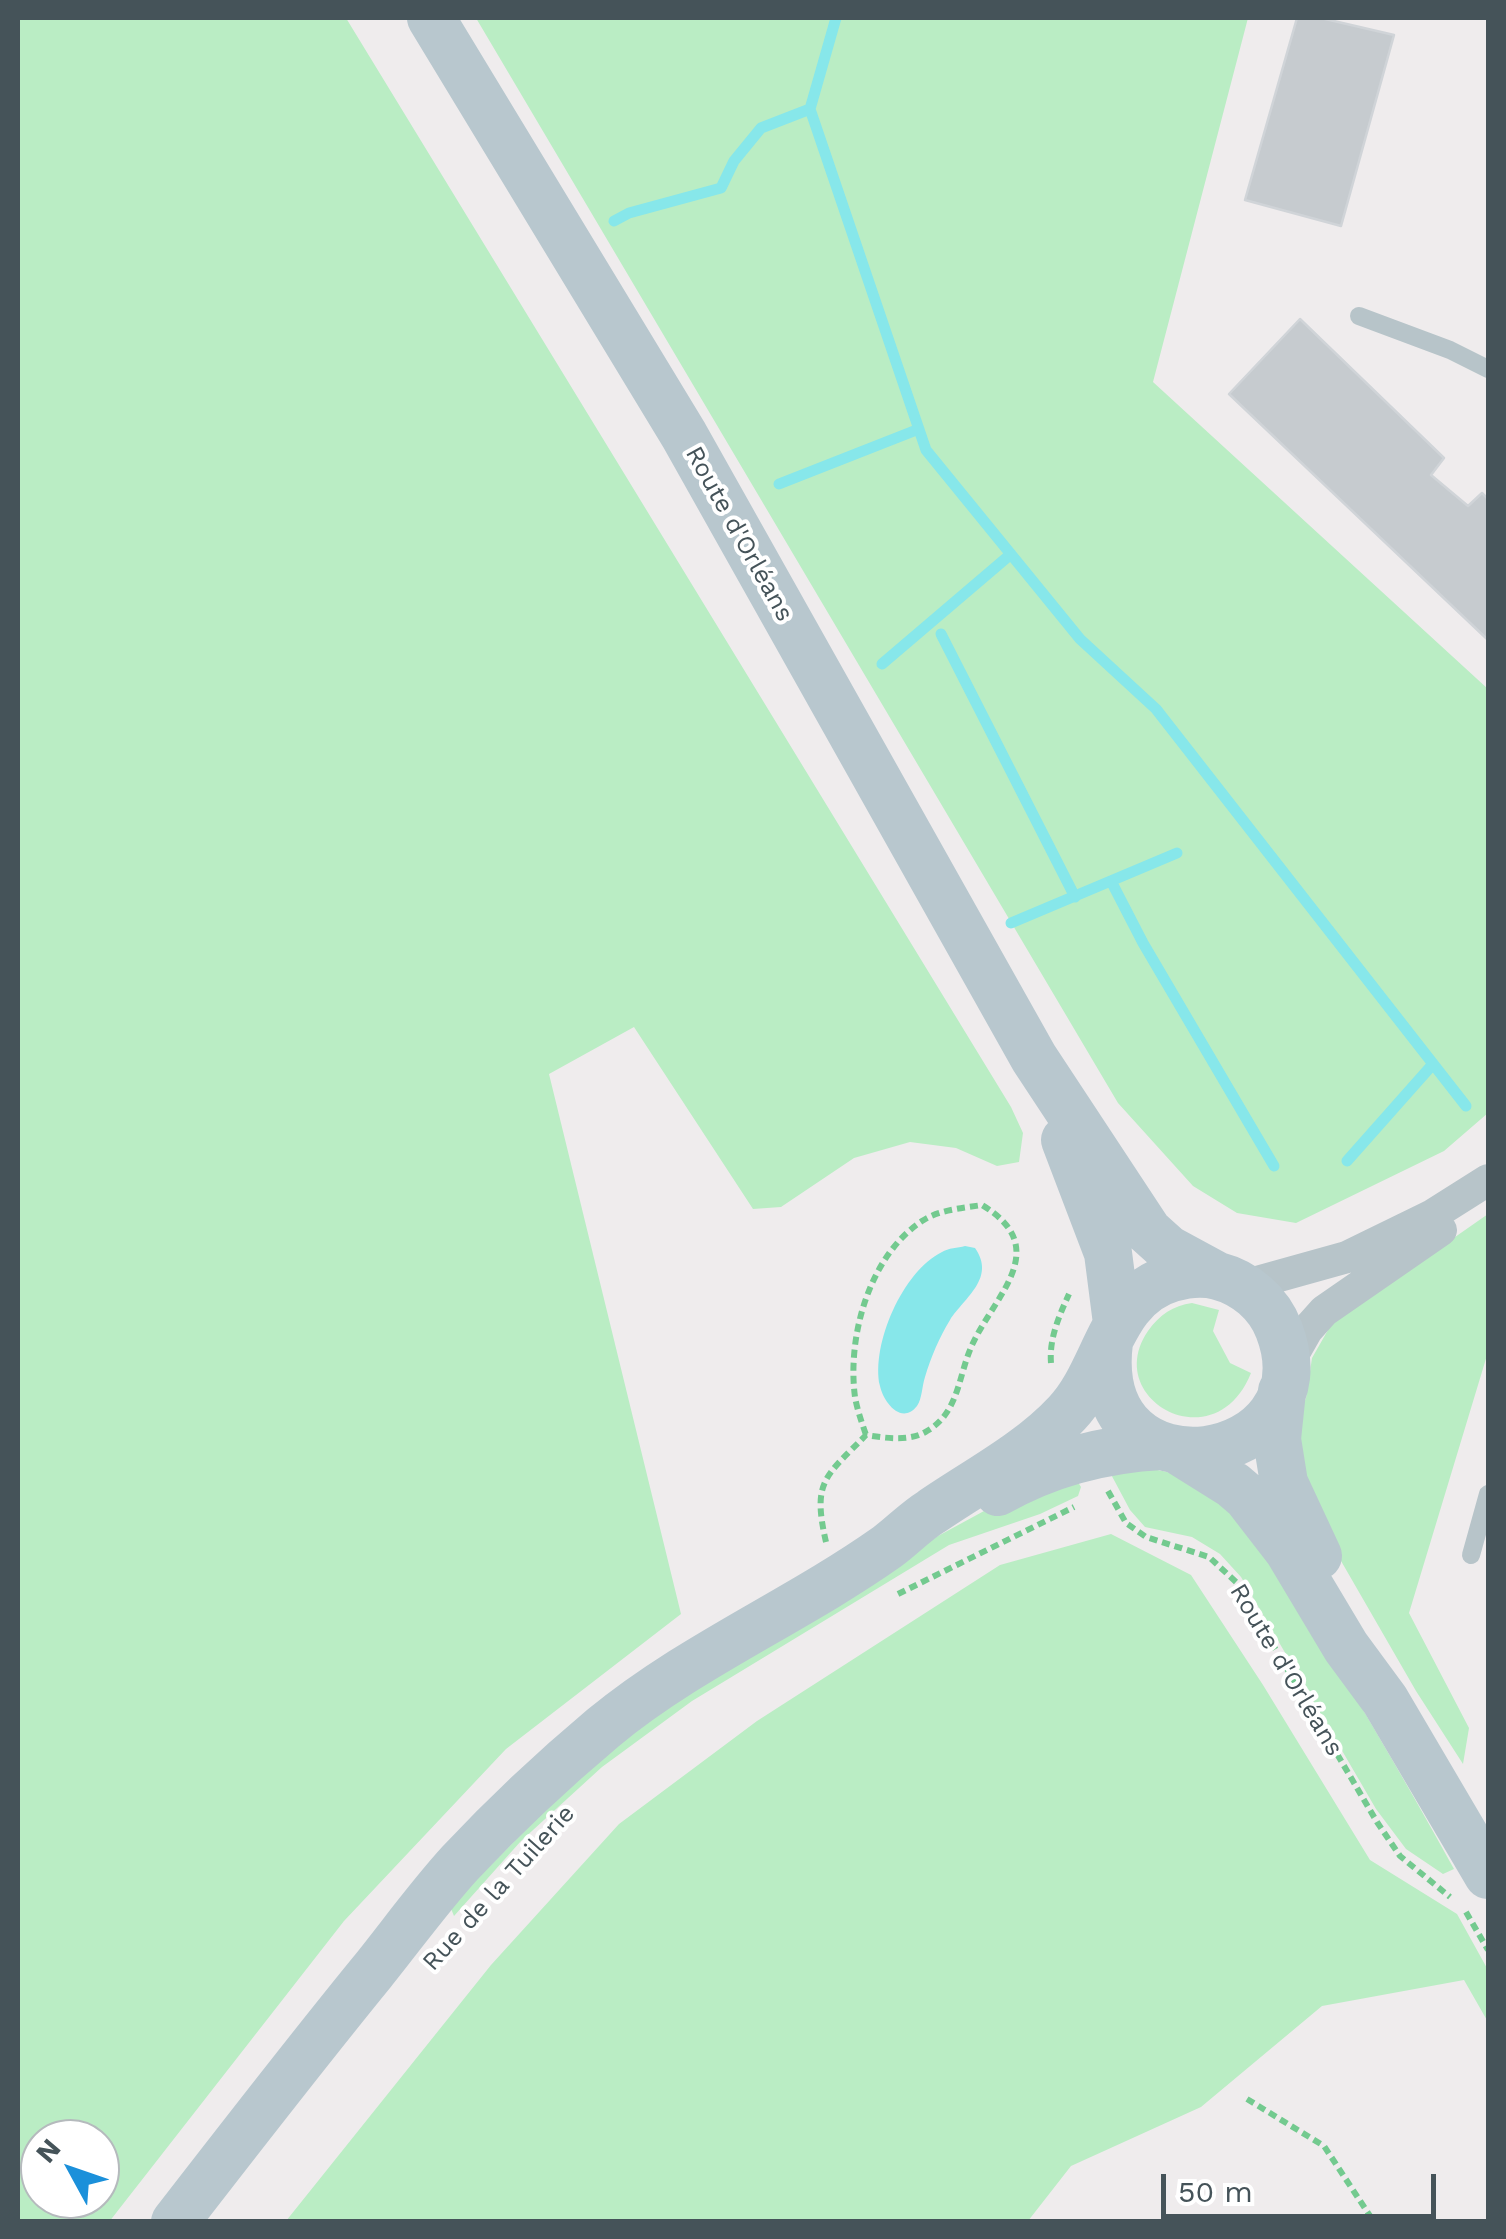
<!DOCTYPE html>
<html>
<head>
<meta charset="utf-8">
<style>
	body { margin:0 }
	#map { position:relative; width:1506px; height:2239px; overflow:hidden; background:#efeced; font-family:"Work Sans",sans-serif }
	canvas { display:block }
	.frame { position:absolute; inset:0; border:20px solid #455359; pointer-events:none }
	.north { position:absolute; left:20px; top:2119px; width:100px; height:100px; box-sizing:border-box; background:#fff; border:2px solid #b5babd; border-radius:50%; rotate:310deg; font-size:28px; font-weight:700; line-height:40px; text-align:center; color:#455359 }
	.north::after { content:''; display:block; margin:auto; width:35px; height:45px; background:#1b90da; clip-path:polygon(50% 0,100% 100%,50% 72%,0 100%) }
	.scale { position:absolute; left:1161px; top:2174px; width:275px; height:45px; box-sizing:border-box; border:5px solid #455359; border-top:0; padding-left:12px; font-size:30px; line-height:35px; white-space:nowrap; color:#455359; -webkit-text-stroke:8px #fff; paint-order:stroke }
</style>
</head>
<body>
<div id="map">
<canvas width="1506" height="2239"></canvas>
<div class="frame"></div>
<div class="north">N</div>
<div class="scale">50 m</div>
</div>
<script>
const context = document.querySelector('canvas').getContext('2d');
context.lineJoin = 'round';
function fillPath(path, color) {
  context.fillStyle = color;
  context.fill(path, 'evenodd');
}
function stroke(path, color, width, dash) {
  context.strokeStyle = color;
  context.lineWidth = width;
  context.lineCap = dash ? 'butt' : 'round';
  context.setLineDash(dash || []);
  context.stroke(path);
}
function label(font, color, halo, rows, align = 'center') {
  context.font = font + ' "Work Sans",sans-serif';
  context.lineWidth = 8;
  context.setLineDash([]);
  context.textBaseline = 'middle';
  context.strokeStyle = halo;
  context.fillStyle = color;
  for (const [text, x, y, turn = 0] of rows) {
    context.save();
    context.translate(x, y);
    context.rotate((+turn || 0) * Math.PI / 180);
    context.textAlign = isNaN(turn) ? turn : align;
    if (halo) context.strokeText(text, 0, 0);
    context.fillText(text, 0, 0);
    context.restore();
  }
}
const green = new Path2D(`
	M18 18H346L1011 1107 1023 1133 1019 1162 997 1166 956 1148 910 1142 854 1158 781 1207 753 1209 634 1027 549 1074 681 1614 506 1749 344 1921 109 2222H23L18 2218ZM100 2139V2199H40V2139Z
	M476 18H1248L1153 382 1488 689V1113L1444 1151 1296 1223 1237 1213 1193 1186 1118 1103Z
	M1488 1214V1352L1409 1613 1469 1728 1463 1764 1416 1691 1303 1495 1298 1415 1306 1398 1312 1358 1332 1323Z
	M1192 1303 1219 1310 1213 1331 1230 1363 1251 1373C1215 1463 1101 1399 1148 1331 1160 1314 1173 1306 1192 1303Z
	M1106 1465C1148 1466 1201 1474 1235 1502 1251 1515 1275 1566 1288 1586 1346 1679 1401 1773 1454 1869L1443 1874 1406 1849 1376 1809 1241 1577 1220 1554 1192 1537 1145 1527 1130 1510Z
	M1076 1479 1081 1487 1078 1496 1040 1514 949 1545 692 1701 602 1767 521 1841 454 1916 450 1906 596 1759 678 1696 938 1536 1030 1486Z
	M1111 1534 1191 1575 1263 1685 1370 1860 1457 1914 1488 1970V2022L1464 1980 1322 2006 1201 2107 1071 2166 1028 2221H286L491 1965 619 1824 757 1721 1000 1565Z`);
const water = new Path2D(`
	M965 1246 975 1248C996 1278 965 1297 950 1320 939 1338 931 1357 925 1377 922 1386 922 1399 917 1406 901 1426 883 1401 880 1386 871 1344 903 1271 942 1252 948 1248 958 1248 965 1246Z`);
const stream = new Path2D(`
	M836 18 810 109 926 450 1080 639 1156 709 1466 1106
	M614 221 629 213 721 188 734 161 761 128 810 109
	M779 484 919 429
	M941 634 1075 897
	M882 664 1011 554
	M1111 881 1143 943 1274 1166
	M1011 923 1177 853
	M1347 1161 1433 1064`);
const building = new Path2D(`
	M1297 18H1321L1394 35 1341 226 1245 200Z
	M1300 319 1444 458 1431 475 1468 506 1482 493 1488 499V640L1229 394Z`);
const path = new Path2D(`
	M1051 1363C1049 1339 1059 1316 1069 1294
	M1108 1491 1126 1523 1146 1537 1209 1557 1236 1582 1377 1822 1400 1856 1450 1897
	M826 1542C812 1481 825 1477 866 1435 885 1438 910 1442 927 1431 960 1412 958 1374 973 1343 996 1294 1053 1248 982 1205 963 1208 938 1210 922 1221 869 1256 847 1337 855 1397 857 1409 862 1423 866 1435
	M898 1594 1074 1507
	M1466 1912 1488 1950
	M1247 2099 1324 2146 1374 2222`);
const lane = new Path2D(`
	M1359 316 1450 350 1488 369
	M1471 1555 1488 1494`);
const street = new Path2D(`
	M1243 1286 1347 1257 1431 1216 1488 1180
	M1286 1367 1307 1330 1324 1311 1441 1230`);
const secondary = new Path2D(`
	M431 18 684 435 1034 1058 1148 1231 1168 1249 1216 1275
	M1065 1140 1108 1253 1117 1323
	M1282 1391 1277 1439 1284 1483 1318 1556
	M1177 1450 1233 1485 1247 1497 1288 1550 1346 1647 1385 1700 1488 1875
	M998 1492C1049 1463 1103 1449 1162 1446
	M175 2222C240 2138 305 2054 372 1972 401 1936 429 1897 460 1863 505 1815 553 1770 603 1728 690 1656 795 1612 887 1547 902 1536 915 1522 931 1512 976 1481 1029 1454 1067 1413 1107 1371 1109 1296 1172 1278 1186 1274 1203 1272 1218 1276 1245 1283 1269 1303 1279 1330 1332 1468 1088 1508 1109 1342`);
const streetNames = [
	["Route d'Orléans",739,534,61],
	["Route d'Orléans",1286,1670,59],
	["Rue de la Tuilerie",499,1888,-48]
];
fillPath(green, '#baedc4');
fillPath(water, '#87e7ea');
stroke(stream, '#87e7ea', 11);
fillPath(building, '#c6cbcf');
stroke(building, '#d0d4d8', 2.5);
stroke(path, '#73ca8f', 6, [8, 5]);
stroke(lane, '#b7c4c9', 18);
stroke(street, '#b7c4c9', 32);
stroke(secondary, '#b8c7ce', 48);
label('25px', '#455359', '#fff', streetNames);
</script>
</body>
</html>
